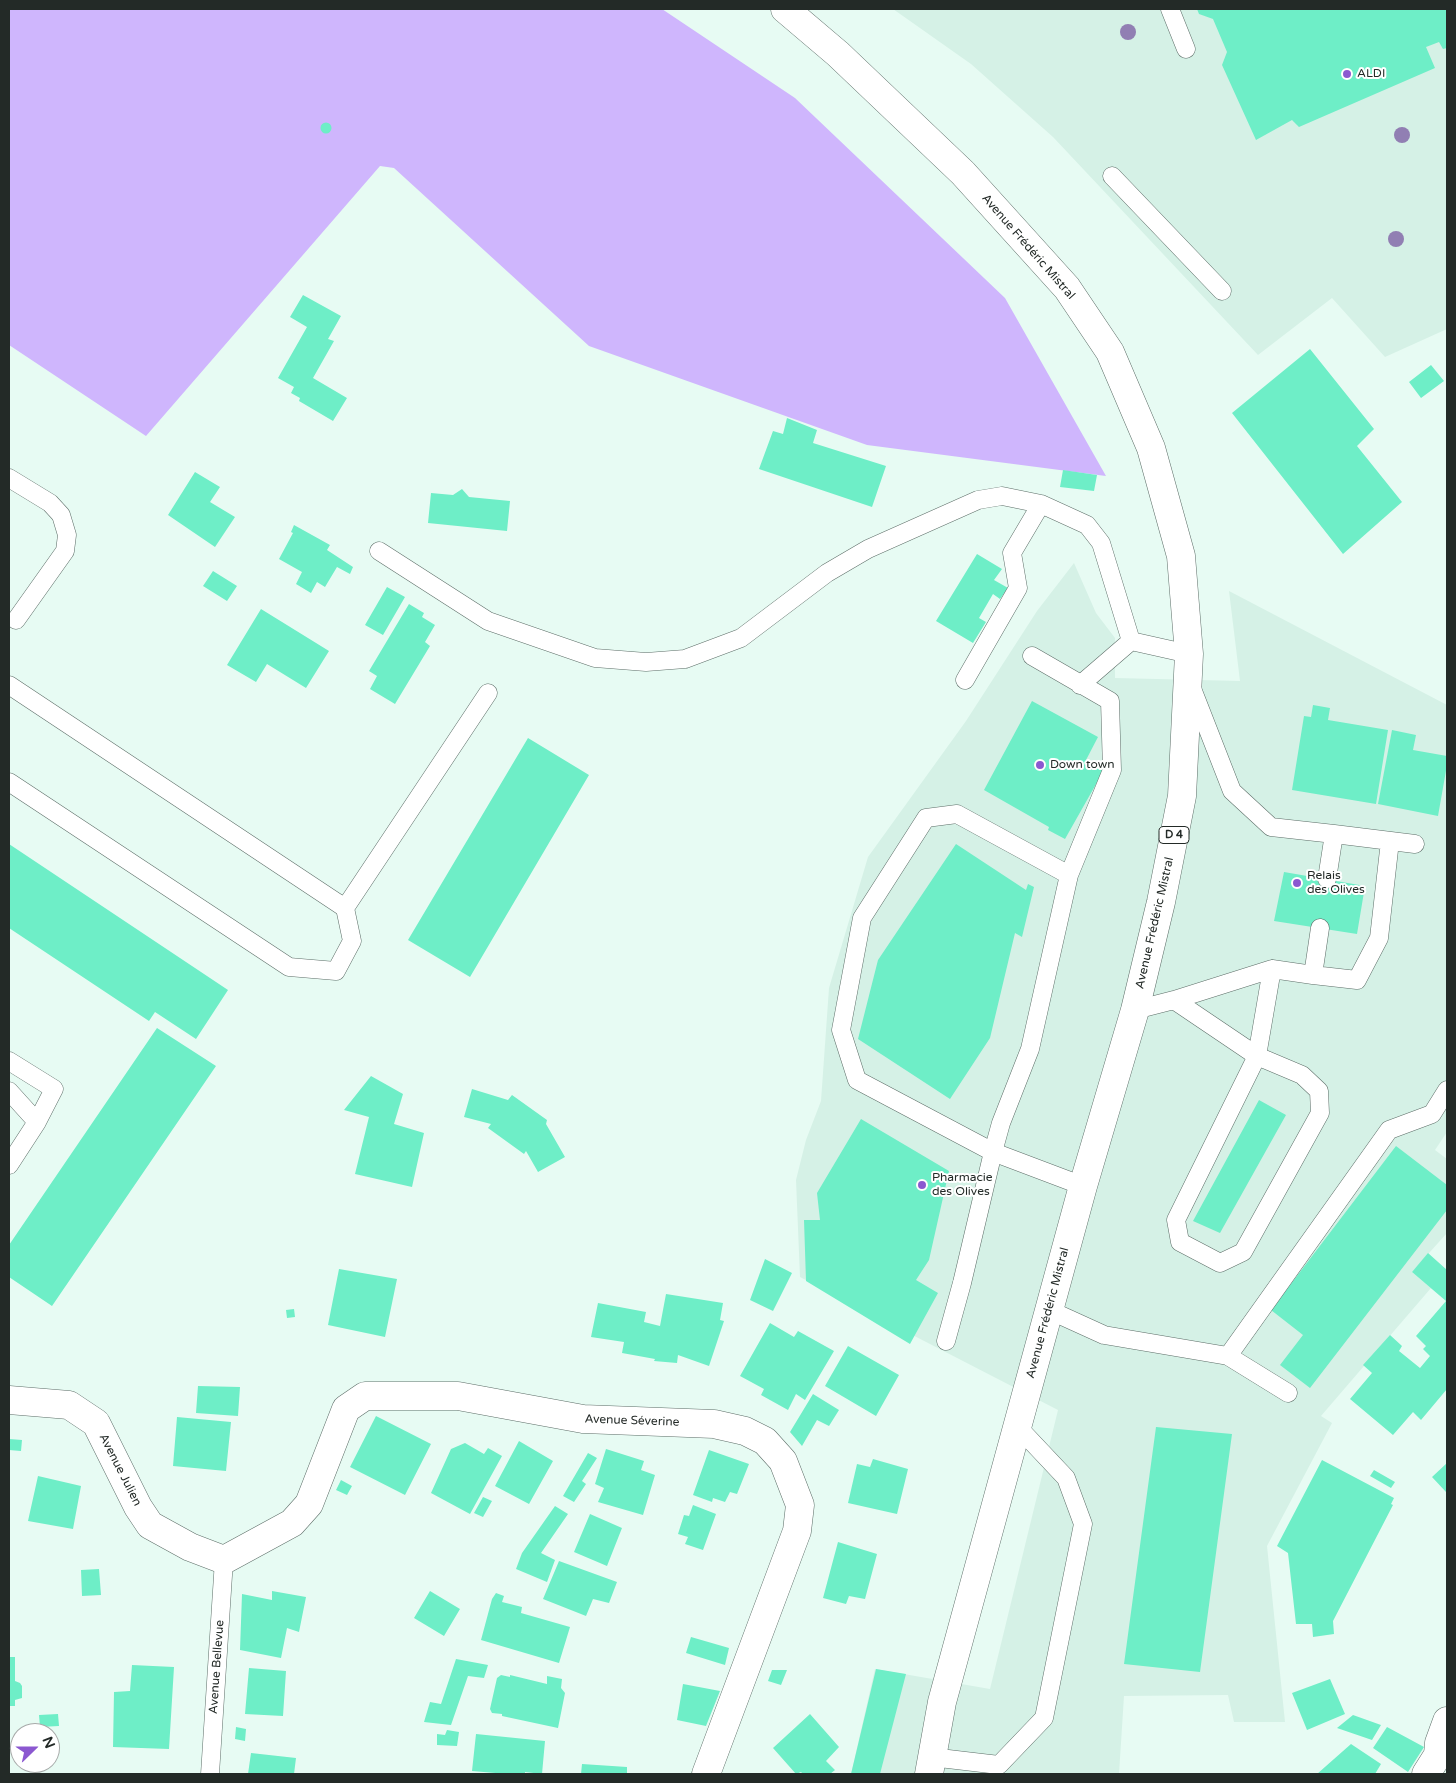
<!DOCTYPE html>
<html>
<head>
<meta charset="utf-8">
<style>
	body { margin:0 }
	#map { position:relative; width:1456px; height:1783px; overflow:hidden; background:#e7fbf3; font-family:"Varela Round",sans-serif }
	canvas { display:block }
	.frame { position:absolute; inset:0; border:10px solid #232a27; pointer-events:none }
	.north { position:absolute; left:10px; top:1723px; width:50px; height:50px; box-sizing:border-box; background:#fff; border:1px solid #a7aaa9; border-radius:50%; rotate:68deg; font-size:14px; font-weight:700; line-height:20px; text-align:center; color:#232a27 }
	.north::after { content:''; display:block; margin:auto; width:18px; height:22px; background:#8b58d0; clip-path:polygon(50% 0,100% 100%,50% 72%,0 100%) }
</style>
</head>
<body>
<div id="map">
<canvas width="1456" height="1783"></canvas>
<div class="frame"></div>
<div class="north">N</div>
</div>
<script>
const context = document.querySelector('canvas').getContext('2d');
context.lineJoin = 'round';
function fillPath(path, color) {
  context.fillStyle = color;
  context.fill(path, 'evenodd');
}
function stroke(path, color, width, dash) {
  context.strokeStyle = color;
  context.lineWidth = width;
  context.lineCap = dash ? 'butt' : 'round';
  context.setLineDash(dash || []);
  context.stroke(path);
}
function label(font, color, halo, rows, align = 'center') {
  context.font = font + ' "Varela Round",sans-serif';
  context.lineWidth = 4;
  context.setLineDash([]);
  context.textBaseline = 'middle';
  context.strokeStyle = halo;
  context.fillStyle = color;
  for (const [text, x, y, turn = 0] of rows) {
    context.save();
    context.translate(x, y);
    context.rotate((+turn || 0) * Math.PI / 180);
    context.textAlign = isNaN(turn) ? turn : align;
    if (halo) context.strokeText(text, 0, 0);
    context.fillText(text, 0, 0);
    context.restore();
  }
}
const built = new Path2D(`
	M893 9H1447V329L1385 357 1332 298 1258 355 1053 137 971 64Z
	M1074 563 1096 613 1115 638V678L1240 681 1229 591 1447 705V1132L1435 1150 1447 1159V1233L1412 1272 1431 1288 1321 1416 1332 1423 1267 1546 1285 1722H1234L1228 1695 1124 1696 1119 1774H851L875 1669 990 1689 1058 1410 800 1277 796 1180 806 1140 821 1101 829 988 868 857 966 721 1037 611Z`);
const forest = new Path2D(`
	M9 9H662L795 98 1005 298 1106 476 867 445 589 346 394 168 380 166 146 436 9 345Z`);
const building = new Path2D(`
	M1197 9H1447V48L1443 49 1439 42 1426 47 1435 68 1299 127 1292 120 1256 140 1222 65 1227 52 1213 19 1199 14Z
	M320.5 128a5.5 5.5 0 1 1 11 0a5.5 5.5 0 1 1-11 0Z
	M303 295 341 316 328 339 334 341 313 378 347 398 333 421 299 401 300 398 291 393 294 387 278 378 307 327 290 317Z
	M1310 349 1374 429 1357 446 1402 502 1343 554 1232 413Z
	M1431 365 1444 381 1421 398 1409 382Z
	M787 418 817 430 813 443 886 466 872 507 759 469 773 431 783 434Z
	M1063 470 1097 475 1094 491 1060 487Z
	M195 472 220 487 210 502 235 517 215 547 168 515Z
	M462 489 469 497 510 501 507 531 428 523 431 493 453 495Z
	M294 525 330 545 327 550 353 567 350 574 337 567 325 587 317 582 311 593 296 584 302 572 279 559 293 533 291 532Z
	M977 554 1002 569 994 580 1008 588 1000 599 993 594 979 618 986 622 973 643 936 621Z
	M213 571 237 586 227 601 203 586Z
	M387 587 405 597 383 635 365 625Z
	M409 604 424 613 422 617 435 625 425 642 430 646 395 704 370 689 377 676 369 671Z
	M261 609 329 651 306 688 267 664 256 682 227 665Z
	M1032 701 1098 737 1086 760 1104 770 1065 839 1048 830 1049 827 984 790Z
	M1313 705 1330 708 1328 720 1388 730 1376 804 1292 790 1304 716 1311 717Z
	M1392 730 1416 735 1413 750 1447 756V765L1438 816 1378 804Z
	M528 738 589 775 470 977 408 940Z
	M9 844 228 990 196 1039 155 1012 149 1021 9 928Z
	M956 844 1026 890 1028 884 1034 887 1022 937 1015 933 990 1038 950 1099 858 1039 878 960Z
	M1284 872 1365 886 1357 934 1274 921Z
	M157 1028 216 1066 52 1306 9 1277V1245Z
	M371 1076 403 1094 394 1124 424 1133 412 1187 355 1174 369 1117 344 1110Z
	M472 1089 508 1100 512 1095 547 1120 546 1124 565 1157 538 1172 526 1151 524 1154 488 1128 491 1124 464 1117Z
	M1259 1100 1286 1115 1220 1233 1193 1221Z
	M861 1119 949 1171 929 1260 916 1280 938 1293 910 1344 806 1281 804 1220H820L817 1193Z
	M1396 1146 1447 1185V1210L1310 1388 1280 1365 1303 1335 1271 1310Z
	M1428 1253 1447 1270V1389L1421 1420 1413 1412 1393 1435 1350 1399 1372 1373 1363 1365 1390 1335 1402 1346 1399 1351 1420 1368 1430 1356 1423 1349 1426 1346 1416 1336 1446 1301 1412 1272Z
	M765 1259 792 1273 773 1311 750 1300Z
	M339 1269 397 1279 385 1337 328 1325Z
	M666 1294 723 1303 720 1320 724 1321 709 1366 678 1355 677 1363 654 1361 655 1359 622 1353 624 1342 591 1337 598 1303 646 1312 644 1322 660 1326Z
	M294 1309 295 1317 287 1318 286 1310Z
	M770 1323 794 1337 798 1331 834 1351 805 1400 796 1394 788 1410 761 1395 764 1389 740 1376Z
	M848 1346 899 1375 876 1416 825 1386Z
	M198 1386 240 1387 238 1416 196 1413Z
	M813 1394 839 1410 829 1426 817 1420 802 1446 790 1432Z
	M376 1416 431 1444 405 1495 350 1467Z
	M177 1417 231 1422 226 1471 173 1466Z
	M1156 1427 1232 1434 1200 1672 1124 1664Z
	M9 1439 22 1440 21 1451 9 1450Z
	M519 1441 553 1461 529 1504 495 1486Z
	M465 1443 484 1454 488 1448 502 1456 470 1514 431 1493 451 1449Z
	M606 1449 644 1461 641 1470 655 1475 643 1515 598 1502 604 1488 595 1484Z
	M709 1450 749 1464 737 1494 730 1492 725 1502 713 1498 712 1502 693 1495Z
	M588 1453 597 1458 582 1481 586 1484 574 1502 563 1496Z
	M873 1459 908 1469 897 1514 848 1503 857 1464 870 1467Z
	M1322 1460 1394 1498 1391 1504 1393 1505 1333 1621 1334 1634 1313 1637 1312 1624H1296L1288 1553 1277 1546Z
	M1447 1463V1490L1446 1492 1432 1477Z
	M1374 1470 1395 1482 1391 1488 1370 1476Z
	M38 1476 81 1486 73 1529 28 1521Z
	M341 1480 352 1486 347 1495 336 1490Z
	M483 1497 492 1501 483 1517 474 1513Z
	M693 1505 716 1514 703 1550 685 1544 688 1537 678 1534 684 1515 689 1516Z
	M555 1506 568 1514 541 1553 555 1560 547 1582 516 1569 522 1553Z
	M590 1514 622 1528 607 1566 574 1552Z
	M838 1542 877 1554 865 1599 849 1596 846 1604 823 1598Z
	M559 1561 617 1582 609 1603 593 1599 586 1616 543 1599Z
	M99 1569 101 1595 82 1596 81 1570Z
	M272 1591 306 1597 299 1632 287 1628 281 1658 240 1650 242 1594 272 1600Z
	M430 1591 460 1609 444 1636 414 1618Z
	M496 1593 504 1596 502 1602 522 1607 521 1613 570 1627 559 1663 481 1640 492 1599Z
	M691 1637 729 1648 725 1665 686 1653Z
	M9 1657H15V1681L20 1683 22 1686V1698L15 1700V1706H9Z
	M456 1659 488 1665 484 1678 468 1676 451 1725 424 1722 430 1702 441 1704Z
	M132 1665 174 1667 169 1749 113 1747 114 1692 130 1691Z
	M249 1668 286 1671 283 1716 245 1714Z
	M876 1669 906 1674 880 1774H851Z
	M772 1670H787L781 1685 768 1681Z
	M501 1675 510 1677V1675L547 1684V1676L562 1679 561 1688 565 1693 558 1728 502 1716V1714L492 1713 490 1709 497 1678Z
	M1330 1679 1345 1714 1307 1730 1292 1693Z
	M683 1684 720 1691 706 1726 677 1720Z
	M58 1714 59 1726 40 1727 39 1715Z
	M810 1714 839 1747 826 1761 835 1770 830 1774H803L801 1772 796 1774 773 1748Z
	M1353 1715 1381 1725 1372 1740 1337 1728Z
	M236 1727 246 1729 245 1741 235 1739Z
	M1387 1727 1424 1747 1408 1772 1373 1748Z
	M447 1730 459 1732 457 1746 437 1745V1734L445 1735Z
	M476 1734 545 1741 542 1774 525 1772V1774H507L472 1771Z
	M1351 1744 1381 1764 1375 1774H1317Z
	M251 1753 296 1758 294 1774H248Z
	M582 1764 627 1767V1774H581Z`);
const lane = new Path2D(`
	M1170 9 1186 49
	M1112 176 1222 291
	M9 478 50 503 61 515 67 535 65 551 16 620
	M379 551 488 621 595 658 646 662 685 659 741 638 827 573 868 549 978 500 1002 496 1041 504 1087 525 1101 543 1131 641 1189 654
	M965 680 1018 588 1012 553 1041 504
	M9 685 345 908
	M1080 685 1131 641
	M1191 686 1232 791 1271 827 1334 834 1327 879
	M9 782 289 967 336 971 352 941 345 908 488 693
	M1334 834 1415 844
	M1069 875 957 814 926 818 862 918 841 1030 857 1080 993 1152 1083 1186
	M1313 975 1357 980 1379 938 1390 841
	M1174 1000 1257 1056 1272 969
	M1135 1010 1174 1000 1272 969 1313 975 1320 928
	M1257 1056 1302 1075 1319 1091 1320 1113 1243 1252 1220 1263 1180 1242 1176 1220Z
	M9 1061 54 1089 37 1122 9 1165
	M9 1091 37 1122
	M1049 1310 1104 1335 1228 1356 1288 1393
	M946 1341 962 1283 993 1152 1001 1123 1030 1049 1069 875 1112 770 1110 701 1032 656
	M1228 1356 1389 1130 1432 1114 1447 1090
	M931 1757 999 1765 1044 1718 1083 1524 1066 1478 1017 1426
	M210 1774 224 1560`);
const street = new Path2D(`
	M9 1400 69 1405 96 1423 138 1507 150 1525 190 1547 224 1560 292 1523 309 1504 346 1409 365 1396H458L583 1419 714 1424 745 1431 765 1441 783 1461 800 1505 797 1531 706 1774
	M1426 1774 1438 1755 1439 1743 1447 1721`);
const primary = new Path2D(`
	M785 9 838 54 963 173 1067 288 1110 352 1151 448 1181 556 1189 654 1182 796 1161 902 1135 1010 1083 1186 942 1702 929 1774`);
const trees = [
	[1128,32],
	[1402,135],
	[1396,239]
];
const markers = [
	[1347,74,5,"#8b58d0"],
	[1040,765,5,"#8b58d0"],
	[1297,883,5,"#8b58d0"],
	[922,1185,5,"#8b58d0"]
];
const shields = [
	[1174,835,30]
];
const shieldNames = [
	["D 4",1174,835]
];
const poiNames = [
	["ALDI",1357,74],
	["Down town",1050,765],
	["Relais",1307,876],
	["des Olives",1307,890],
	["Pharmacie",932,1178],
	["des Olives",932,1192]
];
const streetNames = [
	["Avenue Frédéric Mistral",1028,247,49],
	["Avenue Frédéric Mistral",1155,923,-77],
	["Avenue Frédéric Mistral",1048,1313,-75],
	["Avenue Séverine",632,1421,2],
	["Avenue Julien",120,1470,63],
	["Avenue Bellevue",217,1667,-86]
];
fillPath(built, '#d5f1e6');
fillPath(forest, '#cfb6fd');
fillPath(building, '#6eeec7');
stroke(lane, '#5d6e68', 19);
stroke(street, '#5d6e68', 29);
stroke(primary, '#5d6e68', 29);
stroke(lane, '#fff', 18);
stroke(street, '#fff', 28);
stroke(primary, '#fff', 28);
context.fillStyle = '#917fb3';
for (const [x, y] of trees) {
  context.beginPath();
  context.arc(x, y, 8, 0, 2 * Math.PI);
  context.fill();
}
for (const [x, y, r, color] of markers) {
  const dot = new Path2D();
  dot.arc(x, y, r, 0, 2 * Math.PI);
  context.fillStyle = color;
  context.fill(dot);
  stroke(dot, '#fff', 2);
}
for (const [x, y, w] of shields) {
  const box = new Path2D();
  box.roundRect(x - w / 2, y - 8.5, w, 17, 4);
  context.fillStyle = '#fff';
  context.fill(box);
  stroke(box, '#232a27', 1);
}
label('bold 11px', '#232a27', null, shieldNames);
label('12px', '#232a27', '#fff', poiNames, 'left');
label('12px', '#232a27', '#fff', streetNames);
</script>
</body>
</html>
